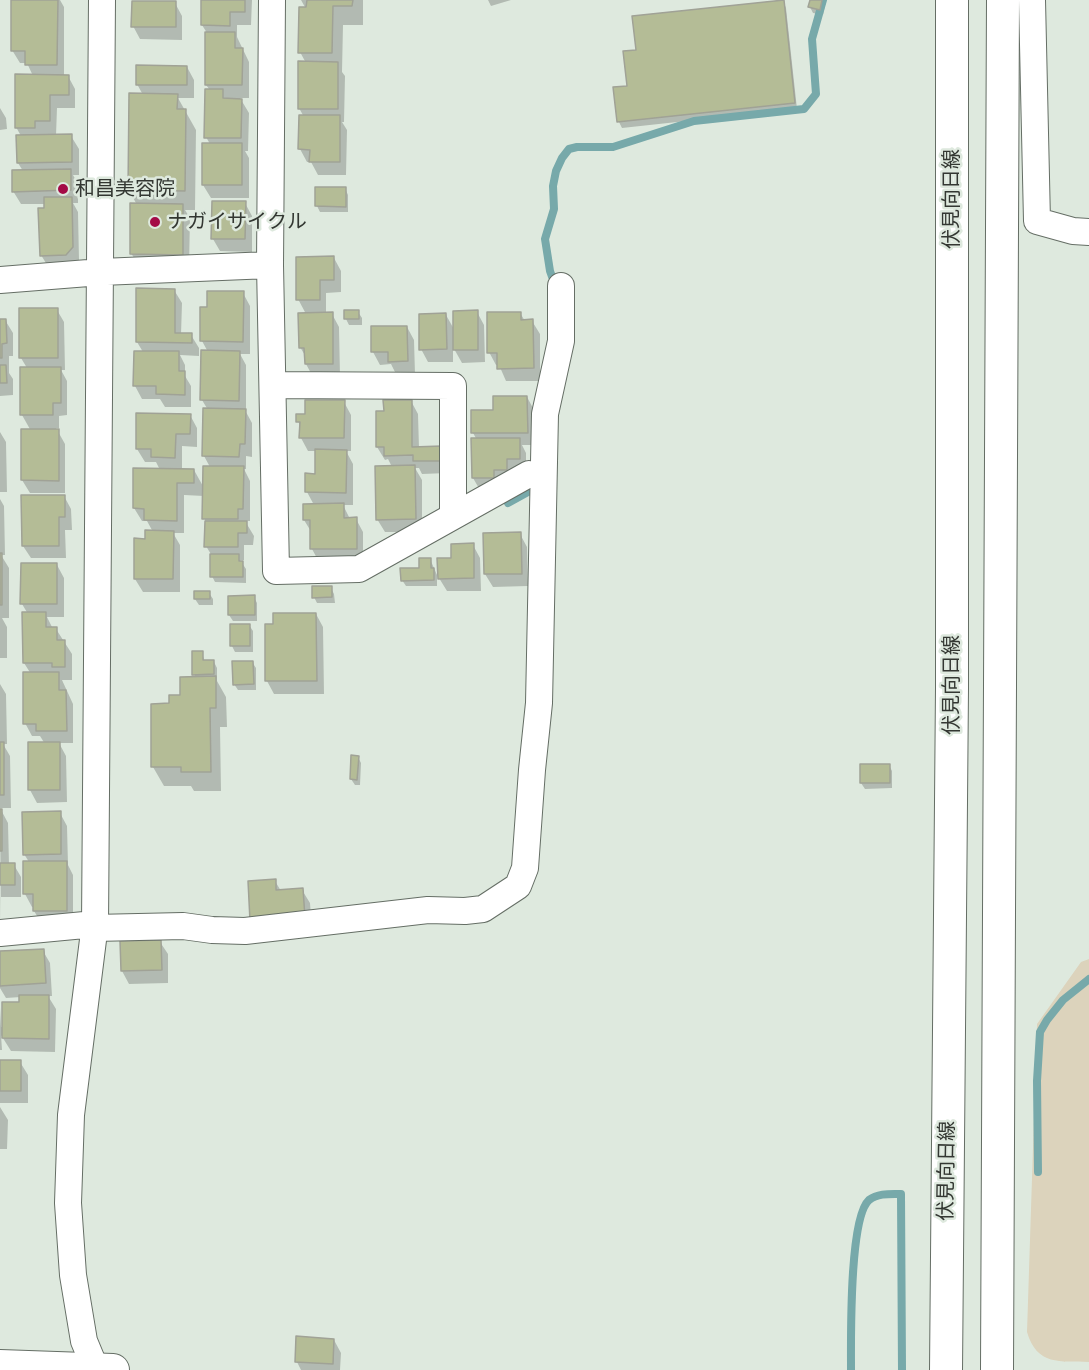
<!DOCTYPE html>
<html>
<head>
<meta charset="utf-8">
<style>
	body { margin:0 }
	canvas { display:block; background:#dee9de }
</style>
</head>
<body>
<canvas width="1089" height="1370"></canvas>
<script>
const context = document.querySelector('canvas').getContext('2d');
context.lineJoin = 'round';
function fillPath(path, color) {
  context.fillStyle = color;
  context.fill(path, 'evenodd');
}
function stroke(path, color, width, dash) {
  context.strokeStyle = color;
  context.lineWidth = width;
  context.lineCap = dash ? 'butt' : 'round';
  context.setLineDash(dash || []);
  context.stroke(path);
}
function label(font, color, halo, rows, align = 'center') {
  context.font = font + ' "Roboto Serif","Noto Sans JP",serif';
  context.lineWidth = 5;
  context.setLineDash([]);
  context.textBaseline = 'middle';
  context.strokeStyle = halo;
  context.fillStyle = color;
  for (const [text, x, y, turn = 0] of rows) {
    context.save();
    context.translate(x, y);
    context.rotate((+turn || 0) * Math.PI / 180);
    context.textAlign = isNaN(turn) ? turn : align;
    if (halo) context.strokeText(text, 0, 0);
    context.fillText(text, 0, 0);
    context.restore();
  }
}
const green = new Path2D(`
	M1089 959V1362C1060 1361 1037 1366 1027 1332L1037 1024 1081 962Z`);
const shadow = new Path2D(`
	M12 0H60L64 7V76H68L75 89V108H57L56 136H71L79 149V175H73L78 184V203H73L78 212 79 260 74 268H49L41 255 45 204H21L13 191 23 171 18 163 21 136 16 127 33 76 27 63H20L12 50Z
	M202 0H252L251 25H237V37L249 62V98H240L249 113 248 151H245L249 158V198H211L203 185 210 144 206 137 210 90 206 85 207 33 202 25Z
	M301 0H363V25H343L342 72 345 76 344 122H342L347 130 346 175H318L311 162H307L300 149 304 117 299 108 306 63 300 52 306 9Z
	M488 0H511L491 6Z
	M812 0H826L823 15 813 13 810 7Z
	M783 1 786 8 797 109 622 128 619 122 637 52Z
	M175 3 182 16V40L140 39 133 26Z
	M187 67 194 80V98H178L196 130 195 210H185L190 218 189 267 139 266 131 253 137 205 129 190 131 95H143L137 84Z
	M0 108 6 118 7 129 0 130Z
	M345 188 348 195V212H320L317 206Z
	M245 203 252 216V252L220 251 213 239Z
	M334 258 341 271V292L326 293V314H332L339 327 340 376 313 377 306 364V357L300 347 306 314 298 299Z
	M138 290H174L182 303 181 335H191L199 348V356L180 355 185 365V376L191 386V407H165L160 399H142L135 386 143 352 137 342Z
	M243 293 250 306V354H240L246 365V412L252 423V457L246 456V469H244L250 481V521H245L254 536 253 545H244V560H240L246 569V583L215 582 212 576V556L206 546 204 496 184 495V533H173L180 545V592H143L135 579 147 540 153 532 147 521H142L134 508 160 470 156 462H145L137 449 138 414 190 415 197 428V447L182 446V470H194L204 488 210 467 204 456V410H208L202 400 208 352 202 341 208 309Z
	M57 310 64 322 65 370H61L67 381V415L59 416V428H56L65 444V493H30L22 480 31 431 22 415 21 369 27 368 21 358Z
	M358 312 362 318V325H349L346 319Z
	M477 312 484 325 485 362 462 363 453 347V362H428L421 349 446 315 455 331Z
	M520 313 525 321H532L540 334V381H506L499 365H496L489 352Z
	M0 320H5L13 333V356H9V373L13 379V395L0 396Z
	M407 327 414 340 415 374H396L391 364 380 365 373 352Z
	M527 397 534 410 535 445H522L526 453V471L480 490 473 478 477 440 473 433Z
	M411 401 418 414 419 448H441L448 473 422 474 419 468H415L422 480V532H385L377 519 392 467 388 459 385 460 377 447 385 413Z
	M344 402 351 415V451H346L353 464V505H343L350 519H356L363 532V561L319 562 312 549V533L304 520 314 505 307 492 316 475 317 451H308L301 438V428L298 421 306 415Z
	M0 423V432L6 442 7 492H0Z
	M64 496 71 509 72 530H65L66 558H31L23 546Z
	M0 499 4 506 5 555H1L9 568V618H2L7 627V658H0Z
	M520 534 527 547 528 586 493 587 485 574Z
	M473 545 480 558 481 591H447L439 578 452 559Z
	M430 559 437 575V586H406L402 580 421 569Z
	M57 565 64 578V617H47L53 629H56L72 654V680H62L73 704V743H59L66 756 67 802 37 803 30 790 45 744 40 736H32L25 723 31 674 24 663 28 614 22 604Z
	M331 588 334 594 335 603H317L314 597Z
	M209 593 213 599V605H199L195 599Z
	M229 597H254L257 603V621H233L229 615Z
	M316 614 323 627 324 694H274L267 681 266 625H275Z
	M249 625 253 631V652H235L232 646Z
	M202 653 205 662H214L217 668V681L226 697 227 727H220L221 791H194L191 786H164L153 767 171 705 182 697 196 678 194 674Z
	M252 662 256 668V690H238L234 684Z
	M0 684 6 694 7 744H3L10 756 11 808H0Z
	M358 757 361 763 360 785H355L351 779Z
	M889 765 892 771V788L865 789 861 783Z
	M0 808 8 823 9 865H14L21 877V897H1V926Z
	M60 813 67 826 68 865 73 875V924H42L34 911V907H32L25 894 29 862 24 854Z
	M275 881 281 891 302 890 310 903 312 930 259 933Z
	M160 942 168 954V983L129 984 122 971Z
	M43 951 50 963 52 996H48L56 1009 55 1052 11 1051 1 1035 2 1050H0V1007L1 1027H4L20 1004 21 997 6 998 0 988V953Z
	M0 1062H20L28 1075V1103H0Z
	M0 1107 8 1120 7 1149H0Z
	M334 1340 341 1353 340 1370H301L297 1362Z`);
const stream = new Path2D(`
	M556 288 550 271 545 239 554 209 553 186 556 171 562 158 569 149 577 147H613L694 121 804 109 816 94 812 39 823 0
	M508 503 537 487V485
	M1038 1172 1037 1081 1040 1032 1047 1020 1063 1000 1089 979
	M851 1370C851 1340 849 1218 869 1200 878 1193 890 1194 901 1194L902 1370`);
const building = new Path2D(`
	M11 0H58L57 65H25V51H11Z
	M201 0H245V12H230V26L201 25Z
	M307 0H353L352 6H333L332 53H298L299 7H306Z
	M784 0 795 103 617 122 613 87 627 86 623 51 636 50 632 16Z
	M810 0H822L820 10 808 7Z
	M132 1H176V27H131Z
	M205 32H235V48H243L242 85H205Z
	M298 61 338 62V109H298Z
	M136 65 187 66V85H136Z
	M15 74 69 75V95H50V121H35V128H15Z
	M205 89H223V98L242 99 241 138H204Z
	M129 93 178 94 177 109H186L185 191 128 190Z
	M299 115H340V162H309L310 150 298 149Z
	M72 134V162L17 163 16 135Z
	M202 143H242V185H202Z
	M71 169V190L12 192V170Z
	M315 187H346V207L315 206Z
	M44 197H72L73 247 66 255 40 256 38 208H44Z
	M212 201H246L245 239H211Z
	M130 203 183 204V255L130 254Z
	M334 256V280H320V300H296V257Z
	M136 288 175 289V333H192V343L136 342Z
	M207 291H244L243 342 200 341V307H207Z
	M19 308H58V358H19Z
	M344 310H359V319H344Z
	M478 310V350H453V311Z
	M333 312V364H305L304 348H299L298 313Z
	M487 312H521V320L533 319 534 368 497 369V353H487Z
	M446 313 447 349 419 350V314Z
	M0 319H6L7 343 2 344V358H0Z
	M371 326H407L408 361 388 362V352H371Z
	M201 350 240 351 239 401 200 400Z
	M134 351H179V371H185V395L156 394V386H133Z
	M0 365H6L7 383H0Z
	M20 367H61V403H53V415H20Z
	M493 396H527L528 433H471V410H493Z
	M305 400H345L344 438H299L300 422H296V414H305Z
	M383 400H412V447L442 446V461H413V455L384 456V447H376V411H384Z
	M203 408 246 409 245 444H240L239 457 202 456Z
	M136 413 191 414 190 434H176L175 458 151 457V449H136Z
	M21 429H59V481L21 480Z
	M471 438H520V459H507V470H494V478H472Z
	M315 449 347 450 346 493 305 492V473L315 474Z
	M415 465 416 519 376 520 375 466Z
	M203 466H244L243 509H238V519H202Z
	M133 468 194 469V483H177V521L144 520V509L133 508Z
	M21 495H65V517H59V546H22Z
	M344 503V518L357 517V549H310V520H303V504Z
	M205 521H247V533H238V547H204Z
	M145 530 174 531 173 579H134V538L145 539Z
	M521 532 522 574H484L483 533Z
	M474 543V578L438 579 437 558H451V544Z
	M0 553H2V605H0Z
	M210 554H239V561H243V577H210Z
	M419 558H431V568H434V580L401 581 400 568H419Z
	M21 563H57V604H20Z
	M312 586H332V597L312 598Z
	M194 591H210V599H194Z
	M255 595V615H228V596Z
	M22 612H46V627H57V640H65V667H52V663H23Z
	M273 613H316L317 681H265V624H273Z
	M230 624H250V646H230Z
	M192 651H203V660H214V674L192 675Z
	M232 661H253L254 684 233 685Z
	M23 672H59V690H66L67 731H36V724H23Z
	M216 676V708H210L211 772H181V767H151V704L169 703V695H180V677Z
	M0 742H4V795H0Z
	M28 742H60V790H28Z
	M351 755 359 756 357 780 350 779Z
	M860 764H890V783H860Z
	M0 809H2V851H0Z
	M61 811V854L23 855 22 812Z
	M23 861H67V911H33V894H23Z
	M0 863H15V885H0Z
	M276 879V890L303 888 305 918 250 921 248 881Z
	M161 940 162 970 121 971 120 941Z
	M44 949 46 983 0 986V951Z
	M19 995H49V1039L2 1038V1002H19Z
	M0 1060H21V1091H0Z
	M296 1336 334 1339 333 1364 295 1362Z`);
const minor = new Path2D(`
	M272 0 270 265 276 571 359 569 529 474
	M1032 0 1037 221 1073 231 1089 232
	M0 280 101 272 270 265
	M274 385 453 386V516
	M94 928 183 926 212 930 245 931 428 910 465 911 483 909 518 886 525 868 532 770 539 703 545 414 561 341V286
	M0 933 95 924
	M96 1370 84 1341 73 1275 68 1203 71 1115 95 924 102 0`);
const tertiary = new Path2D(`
	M0 1366 113 1370
	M946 1370 952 688V0
	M997 1370 1003 0`);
const markers = [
	[63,189,6,"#a40b46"],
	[155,222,6,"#a40b46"]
];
const poiNames = [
	["和昌美容院",75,189],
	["ナガイサイクル",167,222]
];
const streetNames = [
	["伏見向日線",952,199,-90],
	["伏見向日線",952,685,-90],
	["伏見向日線",947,1171,-89]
];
fillPath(green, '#dcd3bc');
fillPath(shadow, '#0003');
stroke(stream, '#77a9aa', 8);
fillPath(building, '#b4bc96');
stroke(building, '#a0a296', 1.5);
stroke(minor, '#656e65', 28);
stroke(tertiary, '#656e65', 34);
stroke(minor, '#fff', 26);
stroke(tertiary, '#fff', 32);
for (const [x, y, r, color] of markers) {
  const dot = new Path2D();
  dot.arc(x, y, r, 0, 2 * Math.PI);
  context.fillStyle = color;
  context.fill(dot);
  stroke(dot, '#dee9de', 2);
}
label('20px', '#333732', '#dee9de', poiNames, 'left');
label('20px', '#333732', '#dee9de', streetNames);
</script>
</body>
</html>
